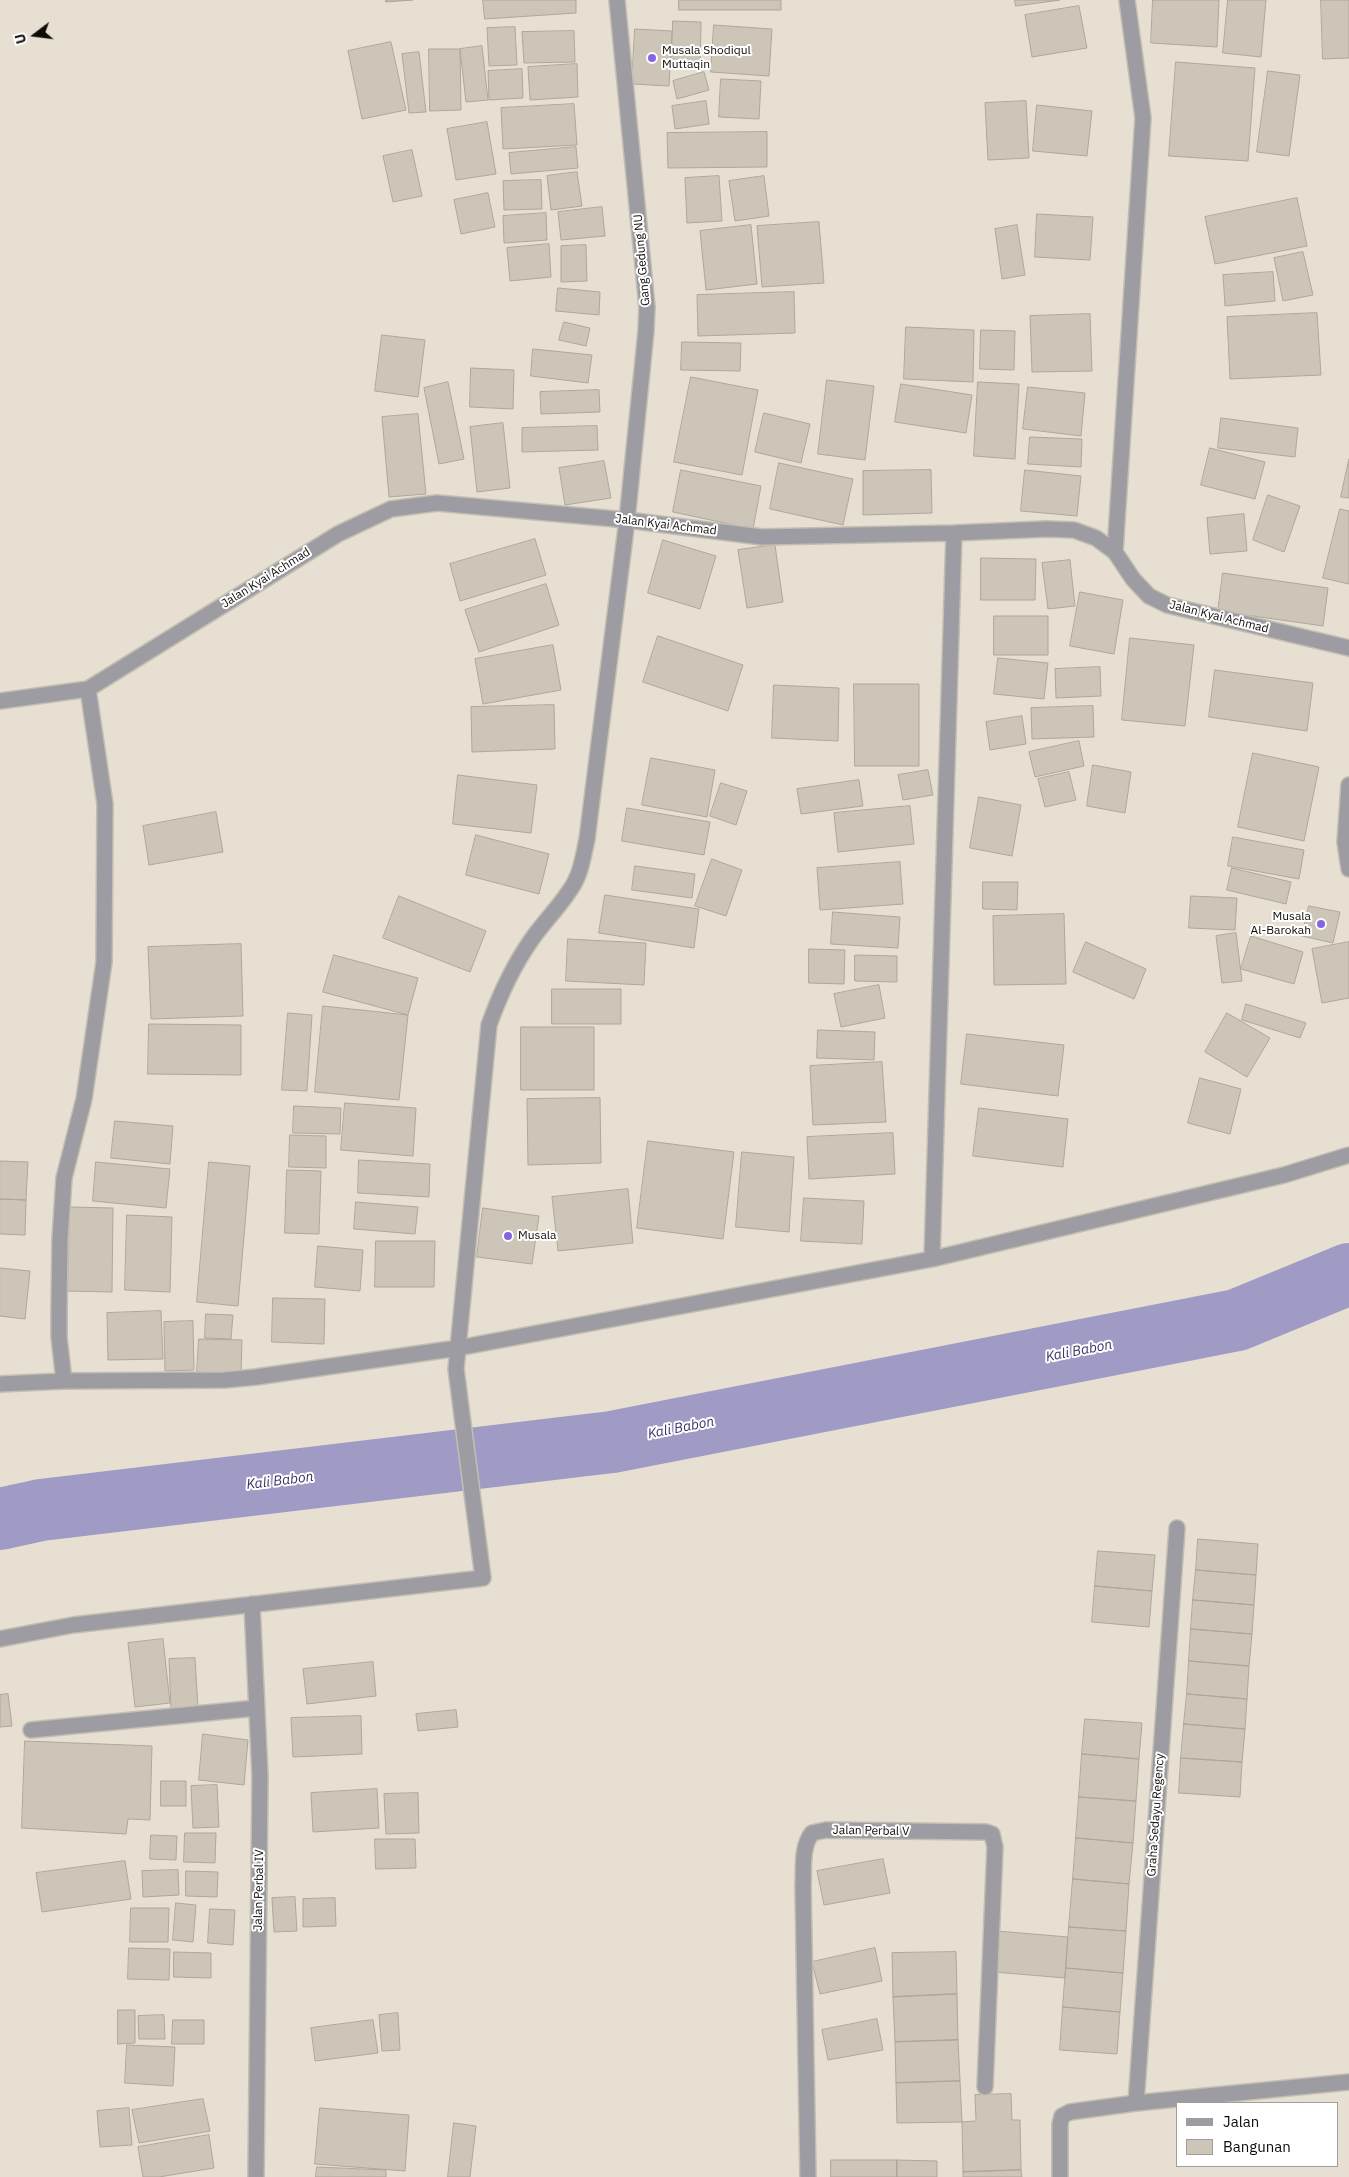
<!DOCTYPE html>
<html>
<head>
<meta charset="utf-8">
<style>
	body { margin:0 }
	#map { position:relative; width:1349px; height:2177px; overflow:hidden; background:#e7e0d2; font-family:"IBM Plex Sans",sans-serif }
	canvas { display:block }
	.legend { position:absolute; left:1176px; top:2102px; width:162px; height:65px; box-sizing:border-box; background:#fff; border:1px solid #9f9e9c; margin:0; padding:6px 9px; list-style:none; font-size:15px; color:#0f0c08 }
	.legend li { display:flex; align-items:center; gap:10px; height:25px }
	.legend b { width:25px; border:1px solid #9f9e9c }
	.north { position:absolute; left:10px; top:10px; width:50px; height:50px; -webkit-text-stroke:4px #fff; paint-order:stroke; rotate:255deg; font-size:14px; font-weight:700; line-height:20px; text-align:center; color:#0f0c08 }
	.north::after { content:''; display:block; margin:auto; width:18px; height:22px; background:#0f0c08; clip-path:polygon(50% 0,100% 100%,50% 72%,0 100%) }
</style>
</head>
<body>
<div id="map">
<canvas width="1349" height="2177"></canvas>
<ul class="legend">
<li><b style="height:6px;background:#9c9ca2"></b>Jalan</li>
<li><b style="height:14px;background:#cdc5b8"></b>Bangunan</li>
</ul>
<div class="north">U</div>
</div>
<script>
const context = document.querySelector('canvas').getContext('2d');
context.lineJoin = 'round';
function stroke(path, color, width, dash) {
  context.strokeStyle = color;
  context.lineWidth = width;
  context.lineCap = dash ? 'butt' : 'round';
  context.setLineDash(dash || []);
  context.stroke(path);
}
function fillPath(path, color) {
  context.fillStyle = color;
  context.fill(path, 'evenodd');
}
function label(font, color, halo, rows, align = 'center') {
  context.font = font + ' "IBM Plex Sans",sans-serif';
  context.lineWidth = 4;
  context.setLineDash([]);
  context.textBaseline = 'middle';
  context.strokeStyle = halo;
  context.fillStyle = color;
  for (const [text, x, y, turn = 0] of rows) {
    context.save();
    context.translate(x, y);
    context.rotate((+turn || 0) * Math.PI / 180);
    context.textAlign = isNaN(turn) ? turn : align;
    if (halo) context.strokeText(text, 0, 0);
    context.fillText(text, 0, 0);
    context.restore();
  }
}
const river = new Path2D(`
	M0 1519 41 1510 612 1442 1237 1320 1349 1274`);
const building = new Path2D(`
	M386 0H413L386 2Z
	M483 0H576V13L485 19Z
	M679 0H781V10H679Z
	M1015 0H1060L1016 6Z
	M1153 0H1219L1217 47 1151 43Z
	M1228 0H1266L1261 57 1223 53Z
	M1321 0H1349V58L1323 59Z
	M1079 6 1087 48 1032 57 1025 15Z
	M673 21 701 22 700 69 672 68Z
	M714 25 772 29 769 76 711 72Z
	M515 27 517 65 489 66 487 28Z
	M635 29 672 31 669 86 632 84Z
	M574 31 575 62 524 63 522 32Z
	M391 42 406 110 362 119 348 51Z
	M482 46 488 100 466 102 460 49Z
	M429 49H460L461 110 430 111Z
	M419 52 426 112 409 113 402 54Z
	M1176 62 1255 68 1248 161 1169 156Z
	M577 64 578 97 530 100 528 67Z
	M522 69 523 98 489 100 488 71Z
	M1268 71 1300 75 1289 156 1257 152Z
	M704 72 709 90 677 99 673 81Z
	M721 79 761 81 759 119 719 117Z
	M706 101 709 124 675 129 672 106Z
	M1026 101 1029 158 988 160 985 103Z
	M574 104 577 145 503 149 501 108Z
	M1037 105 1092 111 1087 156 1033 151Z
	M487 122 496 174 456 180 447 129Z
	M767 132V167L668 168 667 133Z
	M576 147 578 168 511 174 509 153Z
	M412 150 422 196 393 202 383 156Z
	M577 172 582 206 551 210 547 176Z
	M719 176 722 221 687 223 685 178Z
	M764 176 769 216 735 221 729 181Z
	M541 180 542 209 504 210 503 181Z
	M488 193 495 227 461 234 454 200Z
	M1297 198 1307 246 1215 264 1205 217Z
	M602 207 605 236 561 240 558 212Z
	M546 213 547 240 504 243 503 216Z
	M1037 214 1093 217 1090 260 1035 257Z
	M819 222 824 283 762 287 757 226Z
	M751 225 757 284 706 290 700 231Z
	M1017 225 1025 275 1002 279 995 229Z
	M549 244 551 277 510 281 507 248Z
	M586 245 587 281 561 282V246Z
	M1303 252 1313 295 1283 301 1274 258Z
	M1273 272 1275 301 1225 306 1223 275Z
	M558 288 600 292 599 315 556 311Z
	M794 292 795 333 698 336 697 295Z
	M1317 313 1321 375 1230 379 1227 317Z
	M1090 314 1092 371 1032 372 1030 316Z
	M564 322 590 328 586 346 559 340Z
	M906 327 974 330 973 382 904 379Z
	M981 330 1015 331 1014 370 980 369Z
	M382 335 425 340 418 397 375 391Z
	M682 342 741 343 740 371 681 370Z
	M533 349 592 355 588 383 531 376Z
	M471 368 514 370 513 409 470 407Z
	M691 377 758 390 742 475 674 462Z
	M827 380 874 386 865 460 818 454Z
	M448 382 464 459 439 464 424 388Z
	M978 382 1019 384 1015 459 974 456Z
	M901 384 972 395 966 433 895 422Z
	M1028 387 1085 393 1081 436 1023 429Z
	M599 390 600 412 541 414 540 392Z
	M764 413 810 424 801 463 755 452Z
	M418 414 426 494 389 497 382 417Z
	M1221 418 1298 428 1295 457 1218 448Z
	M503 423 510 488 477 492 470 427Z
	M597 426 598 450 522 452V428Z
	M1030 437 1082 439 1081 467 1028 464Z
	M1210 448 1265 462 1255 499 1201 485Z
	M1349 459V498L1341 497Z
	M604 461 611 498 565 505 559 468Z
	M779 463 853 479 843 525 770 509Z
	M681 470 761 486 753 529 673 512Z
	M931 470 932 513 863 515V471Z
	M1025 470 1081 476 1077 516 1021 511Z
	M1268 495 1300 506 1284 552 1253 540Z
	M1340 509 1349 511V584L1323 578Z
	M1244 514 1247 551 1210 554 1207 518Z
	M535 539 546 575 460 601 450 564Z
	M663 540 716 556 700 609 648 593Z
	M775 545 783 602 747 608 738 550Z
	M981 558 1036 559 1035 600H981Z
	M1070 560 1075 606 1048 609 1042 563Z
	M1223 573 1328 588 1323 626 1218 611Z
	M546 584 559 625 479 652 465 610Z
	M1080 592 1123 600 1114 654 1070 646Z
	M994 616H1048V655H994Z
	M658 636 743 665 728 711 643 682Z
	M1130 638 1194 645 1185 726 1122 720Z
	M553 645 561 690 483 704 475 659Z
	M998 658 1048 663 1044 699 994 694Z
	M1100 667 1101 696 1056 698 1055 669Z
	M1215 670 1313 683 1307 731 1209 717Z
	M854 684H919V766H855Z
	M774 685 839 688 838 741 772 738Z
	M554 705 555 749 472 752 471 707Z
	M1093 706 1094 737 1032 739 1031 708Z
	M1022 716 1026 744 990 750 986 722Z
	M1079 741 1084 766 1035 777 1029 752Z
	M1253 753 1319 767 1304 841 1238 827Z
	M651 758 715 770 707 817 642 805Z
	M1093 765 1131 772 1125 813 1087 806Z
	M928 770 933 795 903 800 898 775Z
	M1069 772 1076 800 1045 807 1038 779Z
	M458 775 537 785 531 833 453 824Z
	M859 780 863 806 801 814 797 789Z
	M721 783 747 791 736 825 710 816Z
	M979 797 1021 805 1012 856 970 848Z
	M910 806 914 844 838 852 834 813Z
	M627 808 710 822 704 855 622 841Z
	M216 812 223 852 149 865 143 826Z
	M476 835 549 854 539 894 466 875Z
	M1233 837 1304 850 1299 879 1228 866Z
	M712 859 742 870 726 916 695 906Z
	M900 862 903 904 820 910 817 868Z
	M635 866 695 874 692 898 632 890Z
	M1232 868 1291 882 1286 904 1227 890Z
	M983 882H1018L1017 910 983 909Z
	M605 895 699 909 694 948 599 933Z
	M399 896 486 931 470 972 383 938Z
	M1191 896 1237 898 1235 930 1189 928Z
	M1309 906 1340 912 1333 943 1302 936Z
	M833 912 900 917 898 948 831 944Z
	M1064 914 1066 984 994 985 993 916Z
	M1236 933 1242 981 1222 983 1216 936Z
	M1251 936 1303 952 1294 984 1241 969Z
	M568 939 646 943 644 985 566 981Z
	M1086 942 1146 969 1134 999 1073 972Z
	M1349 942V998L1322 1003 1312 949Z
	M241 944 243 1016 151 1019 148 947Z
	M809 949 845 950 844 984 809 983Z
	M334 955 418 978 408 1015 323 992Z
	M855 955 897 956V982L855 981Z
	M879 985 885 1018 841 1027 834 994Z
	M552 989H621V1024H552Z
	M1246 1004 1306 1023 1300 1038 1242 1020Z
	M323 1006 408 1015 399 1100 315 1092Z
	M288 1013 312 1015 307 1091 282 1090Z
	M1227 1013 1270 1038 1247 1077 1205 1052Z
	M149 1024 241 1025V1075L148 1074Z
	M521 1027H594V1090H521Z
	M818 1030 875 1032 874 1060 817 1058Z
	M967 1034 1064 1045 1058 1096 961 1084Z
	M882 1062 886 1122 813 1125 810 1066Z
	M1200 1078 1241 1089 1230 1134 1188 1123Z
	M600 1098 601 1163 528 1165 527 1099Z
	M345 1103 416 1108 413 1156 341 1150Z
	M294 1106 341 1108 340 1134 293 1133Z
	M979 1108 1068 1119 1063 1167 973 1156Z
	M115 1121 173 1126 170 1164 111 1158Z
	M893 1133 895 1174 809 1179 807 1137Z
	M290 1135 326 1136V1168L289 1167Z
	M648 1141 734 1152 723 1239 637 1228Z
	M742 1152 794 1157 789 1232 736 1227Z
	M359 1160 430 1164 429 1197 358 1193Z
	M0 1161 28 1162 26 1200 0 1199Z
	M96 1162 170 1169 166 1208 93 1201Z
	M209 1162 250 1166 238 1306 197 1302Z
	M287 1170 321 1171 319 1234 285 1233Z
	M628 1189 633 1243 558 1251 552 1197Z
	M804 1198 864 1201 862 1244 801 1241Z
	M0 1199 26 1200 25 1235 0 1234Z
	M356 1202 418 1207 415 1234 354 1229Z
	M70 1207 113 1208 112 1292 68 1291Z
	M483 1208 539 1216 532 1264 477 1257Z
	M127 1215 172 1217 170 1292 125 1290Z
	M376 1241H435L434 1287H375Z
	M318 1246 363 1250 360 1291 315 1287Z
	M0 1268 30 1271 25 1319 0 1316Z
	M273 1298 325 1299 324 1344 272 1342Z
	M161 1311 163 1359 108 1360 107 1313Z
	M206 1314 233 1315 231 1339 205 1338Z
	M193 1321 194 1370 165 1371 164 1322Z
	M199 1339 242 1340 241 1374 197 1372Z
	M1198 1539 1258 1544 1256 1575 1196 1570Z
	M1098 1551 1155 1555 1152 1591 1095 1586Z
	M1196 1570 1256 1575 1254 1605 1193 1600Z
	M1095 1586 1152 1591 1149 1627 1092 1622Z
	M1193 1600 1254 1605 1252 1634 1191 1629Z
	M1191 1629 1252 1634 1249 1666 1189 1661Z
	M163 1639 170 1703 135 1707 128 1643Z
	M195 1658 198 1708 171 1709 169 1659Z
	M1189 1661 1249 1666 1247 1699 1187 1694Z
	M373 1662 376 1696 307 1704 303 1669Z
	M8 1694 12 1726 0 1727V1695Z
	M1187 1694 1247 1699 1245 1729 1184 1724Z
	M456 1710 458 1727 418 1731 416 1714Z
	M361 1716 362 1754 293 1757 291 1718Z
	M1085 1719 1142 1723 1139 1759 1082 1754Z
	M1184 1724 1245 1729 1242 1762 1181 1758Z
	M203 1734 248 1740 244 1785 199 1780Z
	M25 1741 152 1746 150 1820 128 1819 126 1834 22 1828Z
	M1082 1754 1139 1759 1136 1801 1079 1797Z
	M1181 1758 1242 1762 1240 1797 1179 1793Z
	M161 1781H186V1806H161Z
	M217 1785 219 1827 193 1828 191 1786Z
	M377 1789 379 1828 313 1832 311 1793Z
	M418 1793 419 1833 386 1834 384 1794Z
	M1079 1797 1136 1801 1133 1843 1076 1838Z
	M185 1833H216L215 1863 184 1862Z
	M151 1835 177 1836 176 1860 150 1859Z
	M1076 1838 1133 1843 1129 1884 1073 1879Z
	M375 1839H415L416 1868 376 1869Z
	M883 1859 890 1893 824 1905 817 1871Z
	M125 1861 131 1899 42 1912 36 1873Z
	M178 1870 179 1895 143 1897 142 1871Z
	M186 1871 218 1872 217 1897 186 1896Z
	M1073 1879 1129 1884 1126 1931 1069 1927Z
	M295 1897 297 1931 274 1932 272 1898Z
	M335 1898 336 1926 303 1927V1899Z
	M176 1903 196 1905 193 1942 173 1940Z
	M131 1908H169L168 1942H130Z
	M210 1909 235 1910 233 1945 208 1943Z
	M1069 1927 1126 1931 1123 1973 1066 1968Z
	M997 1931 1068 1937 1065 1978 994 1972Z
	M129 1948 170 1949 169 1980 128 1979Z
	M875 1948 882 1981 820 1994 812 1962Z
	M174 1952 211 1953V1978L174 1977Z
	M956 1952 957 1994 893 1997 892 1953Z
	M1066 1968 1123 1973 1120 2012 1063 2007Z
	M957 1994 958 2040 895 2042 893 1997Z
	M1063 2007 1120 2012 1117 2054 1060 2050Z
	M118 2010H135V2043L118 2044Z
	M398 2013 400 2050 382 2051 379 2015Z
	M164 2015 165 2039H139L138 2016Z
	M877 2019 883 2050 828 2060 822 2030Z
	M173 2020H204V2044H172Z
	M373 2020 378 2053 315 2061 311 2028Z
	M958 2040 960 2081 896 2083 895 2042Z
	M127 2045 175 2047 173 2086 125 2083Z
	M960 2081 962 2122 897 2123 896 2083Z
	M1011 2094 1012 2120H1020L1021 2170 963 2172 962 2122 976 2121 975 2095Z
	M203 2099 210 2131 139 2143 132 2110Z
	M129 2108 132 2145 100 2147 97 2111Z
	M320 2108 409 2115 405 2171 315 2164Z
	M454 2123 476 2126 470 2177H448Z
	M209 2135 214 2168 159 2177H143L138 2147Z
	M831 2160H897V2177H831Z
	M897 2160 937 2161V2177H897Z
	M317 2167 386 2170V2177H316Z
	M1021 2170 1022 2177H963V2172Z`);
const street = new Path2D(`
	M1115 552 1143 118 1127 0
	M0 701 88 689 338 534 391 509 437 503 627 520 762 537 954 533 1046 529 1074 530 1096 538 1115 552 1133 579 1149 596 1167 605 1349 648
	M1349 785 1345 842 1349 869
	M932 1259 954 533
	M64 1381 59 1337V1309L60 1239 64 1178 84 1099 104 962 105 804 88 689
	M0 1384 64 1381 225 1380 256 1377 458 1348 932 1259 1284 1175 1349 1155
	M252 1604 260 1776 256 2177
	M0 1639 73 1625 483 1578 456 1369 489 1025C500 994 513 966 532 939 544 922 559 907 570 890 581 875 583 857 587 839L627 520 646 331 647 307 617 0
	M31 1730 257 1708
	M1136 2103 1177 1528
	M808 2177 803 1886C804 1869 801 1847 812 1833L826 1830 986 1832 992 1834 995 1847 985 2087
	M1060 2177V2124L1062 2116 1070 2112 1136 2103 1349 2082`);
const markers = [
	[652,58,5,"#8366e1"],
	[1321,924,5,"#8366e1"],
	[508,1236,5,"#8366e1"]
];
const poiNames = [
	["Musala Shodiqul",662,51],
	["Muttaqin",662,65],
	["Musala",1311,917,"right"],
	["Al-Barokah",1311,931,"right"],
	["Musala",518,1236]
];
const streetNames = [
	["Gang Gedung NU",642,260,-95],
	["Jalan Kyai Achmad",666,525,7],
	["Jalan Kyai Achmad",266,578,-32],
	["Jalan Kyai Achmad",1219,617,14],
	["Graha Sedayu Regency",1156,1815,-86],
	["Jalan Perbal V",871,1831,1],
	["Jalan Perbal IV",259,1890,-89]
];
const waterNames = [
	["Kali Babon",1079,1351,-11],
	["Kali Babon",681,1428,-11],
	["Kali Babon",280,1481,-7]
];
stroke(river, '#a09bc4', 62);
fillPath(building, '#cdc5b8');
stroke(building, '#afa79a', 1);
stroke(street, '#c4beb2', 18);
stroke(street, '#9c9ca2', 15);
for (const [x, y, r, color] of markers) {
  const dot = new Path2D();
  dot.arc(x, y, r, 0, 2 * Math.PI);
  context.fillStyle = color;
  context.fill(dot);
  stroke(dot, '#fff', 2);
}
label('12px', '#0f0c08', '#fff', poiNames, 'left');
label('12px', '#0f0c08', '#fff', streetNames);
label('italic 14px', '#3c3167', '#fff', waterNames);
</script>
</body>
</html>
